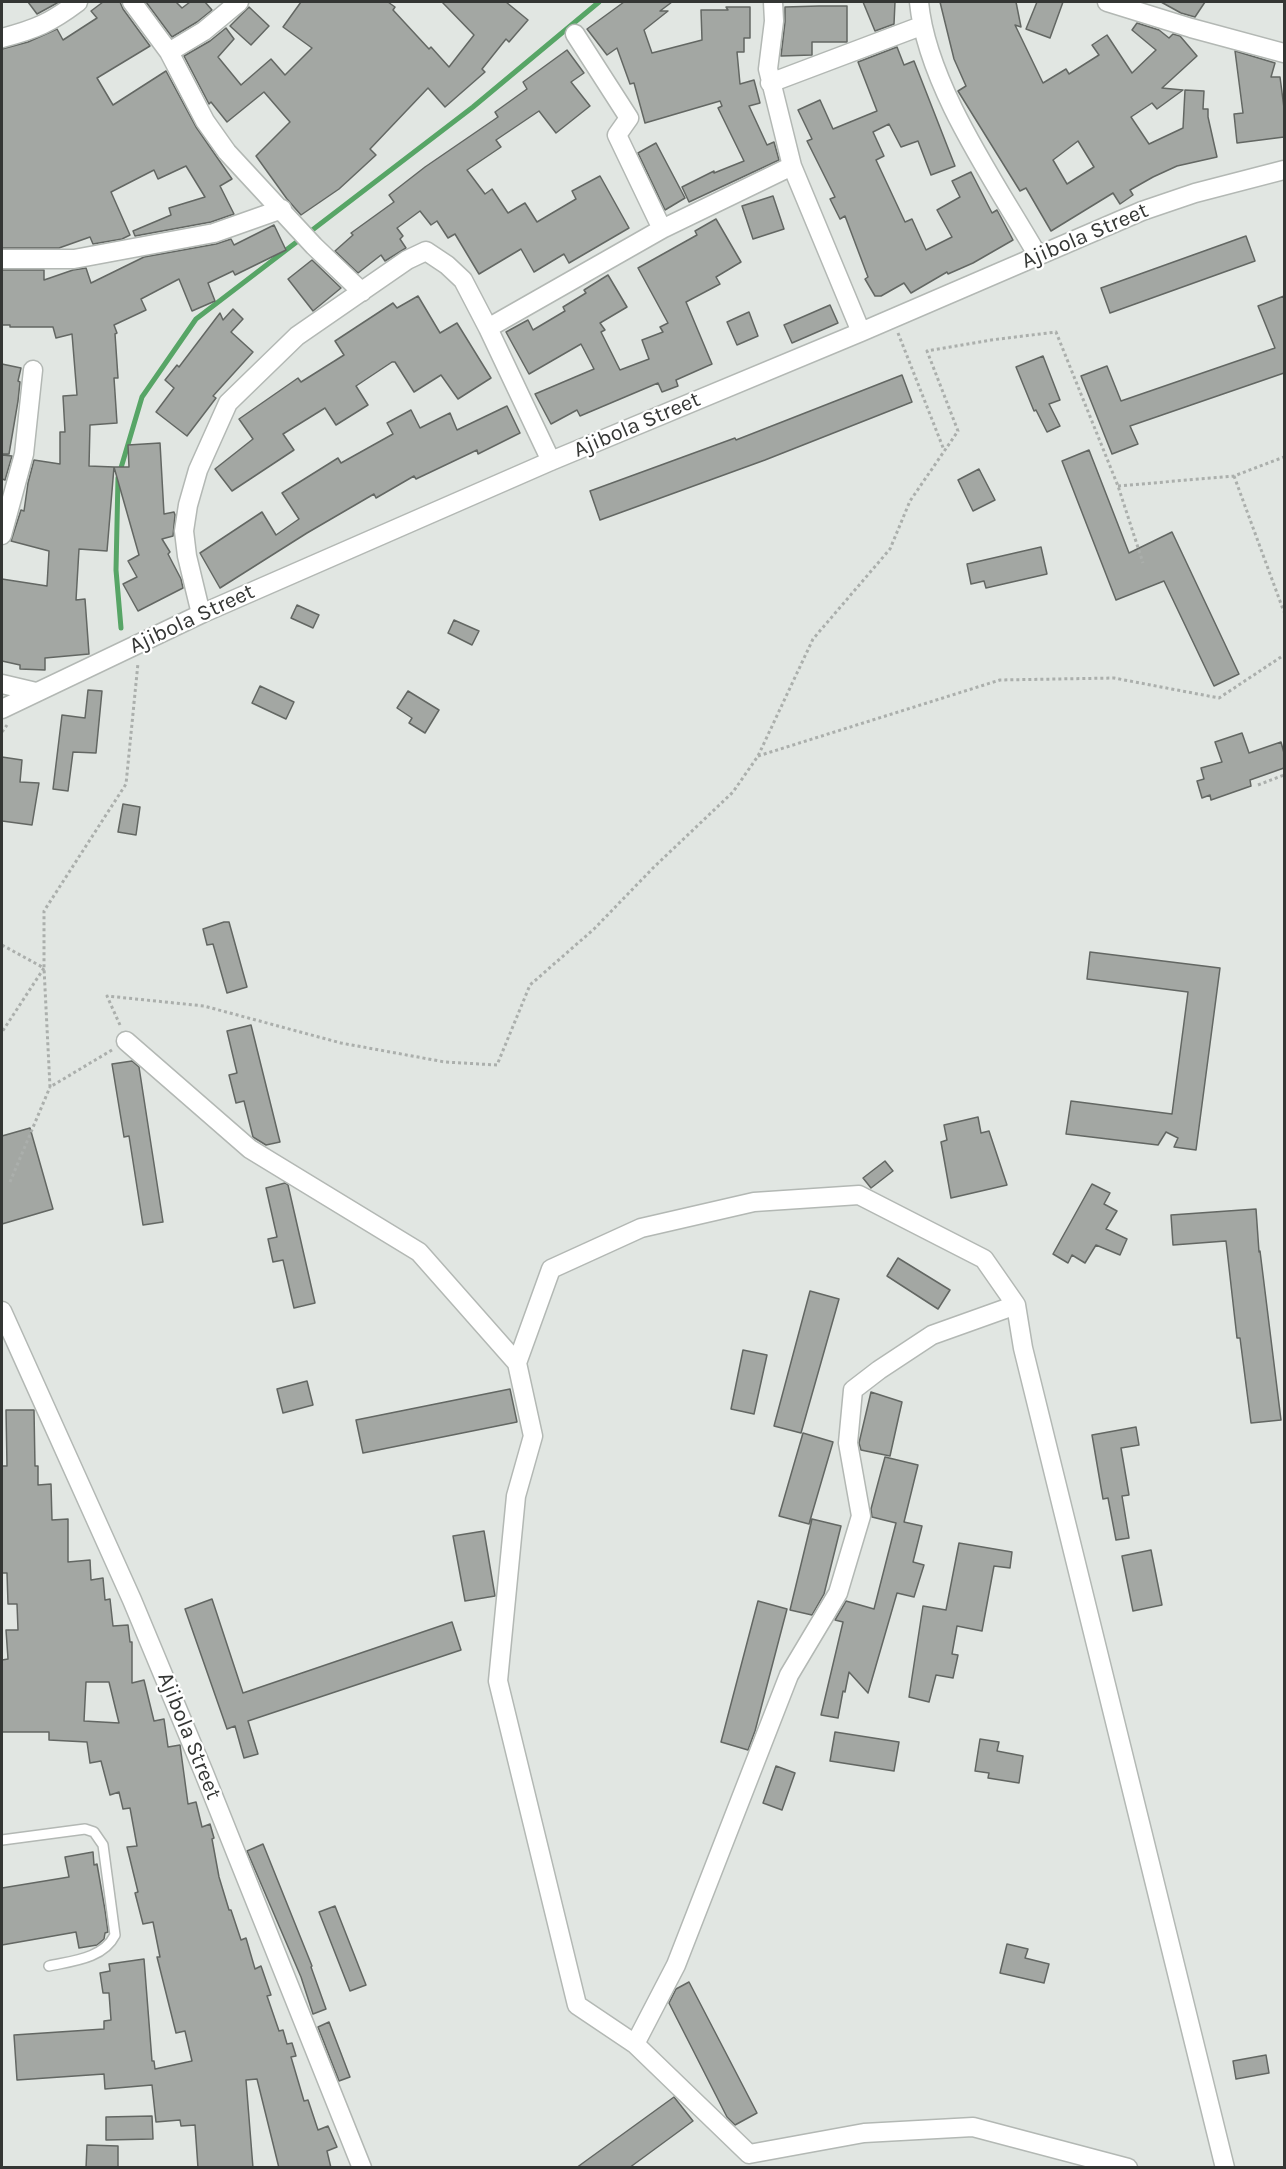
<!DOCTYPE html>
<html>
<head>
<meta charset="utf-8">
<style>
	body { margin:0 }
	#map { position:relative; width:1286px; height:2169px; overflow:hidden; background:#e1e6e2; font-family:Karla,sans-serif }
	canvas { display:block }
	.frame { position:absolute; inset:0; border:3px solid #343634; pointer-events:none }
</style>
</head>
<body>
<div id="map">
<canvas width="1286" height="2169"></canvas>
<div class="frame"></div>
</div>
<script>
const context = document.querySelector('canvas').getContext('2d');
context.lineJoin = 'round';
function stroke(path, color, width, dash) {
  context.strokeStyle = color;
  context.lineWidth = width;
  context.lineCap = dash ? 'butt' : 'round';
  context.setLineDash(dash || []);
  context.stroke(path);
}
function fillPath(path, color) {
  context.fillStyle = color;
  context.fill(path, 'evenodd');
}
function label(font, color, halo, rows, align = 'center') {
  context.font = font + ' Karla,sans-serif';
  context.lineWidth = 4.5;
  context.setLineDash([]);
  context.textBaseline = 'middle';
  context.strokeStyle = halo;
  context.fillStyle = color;
  for (const [text, x, y, turn = 0] of rows) {
    context.save();
    context.translate(x, y);
    context.rotate((+turn || 0) * Math.PI / 180);
    context.textAlign = isNaN(turn) ? turn : align;
    if (halo) context.strokeText(text, 0, 0);
    context.fillText(text, 0, 0);
    context.restore();
  }
}
const stream = new Path2D(`
	M121 628 116 570 118 478 142 397 196 319 473 107 599 2`);
const building = new Path2D(`
	M28 2H59L37 14Z
	M103 2H120L123 9 150 46 97 78 113 105 166 71 196 127 232 179 220 186 234 214 211 222 135 236 133 231 171 215 169 208 205 197 186 166 158 179 154 170 111 192 130 235 122 239 93 244 90 237 59 248H2V49L28 42 57 29 63 40 97 18 91 11Z
	M146 2H176L182 8 190 2H205L212 10 197 22 172 37Z
	M301 2H388L395 7 393 10 429 49 431 47 449 67 474 35 442 2H506L528 20 509 42 506 39 482 69 485 72 445 107 428 88 370 149 376 155 339 189 301 215 287 199 256 156 290 122 264 92 227 122 211 102 209 104 184 56 210 41 226 28 234 39 218 57 241 85 271 59 285 75 312 48 283 27Z
	M624 2H672L660 11H668L644 30 652 53 702 40 701 10H728L726 7H750V38H744V52H737L740 84 754 80 760 103 749 106 767 145 774 142 779 160 689 202 682 187 714 171V173L744 161 718 108 722 106 720 101 645 123 634 83 630 84 617 48 607 55 587 29Z
	M863 2H895L894 24 875 31Z
	M940 2H1016L1021 27 1015 25 1043 83 1066 69 1069 74 1099 55 1092 45 1107 35 1132 73 1156 50 1132 30 1137 23 1159 30 1169 38 1173 34 1180 36 1197 56 1162 88 1183 90 1157 109 1152 103 1131 117 1149 144 1183 128 1185 90 1204 91 1203 109H1208V117L1217 157 1177 166 1153 177 1130 190 1133 195 1120 204 1113 193 1051 231 1026 188 1020 191 958 91 966 86 954 59ZM1078 141 1094 167 1067 184 1053 160Z
	M1037 2H1063L1050 38 1026 29Z
	M1161 2H1205L1195 17 1181 13Z
	M819 6H847V42H812V55L781 56 785 22V7Z
	M249 7 269 26 251 45 230 26Z
	M897 47 904 65 914 61 955 166 931 175 918 141 901 147 889 124 873 132 884 156 876 160 905 222 912 219 926 250 952 237 937 210 960 197 952 181 971 172 992 213 997 210 1013 240 973 263 948 274 947 272 911 293 904 283 881 296H875L865 279 868 277 845 216 840 219 830 199 835 197 807 141 812 139 798 110 820 100 833 129 877 111 858 62Z
	M567 50 584 73 571 82 590 106 556 133 539 111 496 140 501 147 467 170 485 194 492 189 508 213 525 203 537 222 576 199 572 191 600 176 629 228 569 263 564 254 534 272 521 249 479 274 455 234 448 238 437 221 431 225 420 211 397 228 403 236 400 239 406 248 385 261 381 255 358 273 335 251 353 235 351 233 394 202 389 195 425 167 498 117 495 112 527 89 523 82Z
	M1235 51 1275 63 1271 77H1280L1284 108V137L1237 143 1234 114 1243 113Z
	M656 143 685 198 665 210 638 153Z
	M773 196 784 229 753 239 742 206Z
	M716 219 741 262 716 277 720 284 686 302 712 364 676 380 678 386 662 392 658 383 580 416 577 410 551 424 535 394 594 369 581 344 529 374 506 332 528 320 533 330 565 311 563 307 586 293 584 290 608 275 627 307 600 323 605 330 601 332 620 370 649 359 642 340 663 332 660 327 668 323 638 268 697 235 695 231Z
	M274 225 286 250 235 275 233 271 208 283 215 301 192 311 179 279 141 299 146 310 114 325 117 333 115 334 118 378H114L117 423 90 425 89 466 114 467 107 551 79 549 76 600 85 599 89 654 45 658V670L20 669V665L2 661V579L47 586 49 551 11 541 21 510 24 511 28 483 34 460 60 464V432H65L63 396 77 395 72 334 56 338 53 327H10V325H2V270H44V280L73 270 86 268 91 283 144 257 216 244 231 239 234 245Z
	M1246 236 1255 261 1110 313 1101 288Z
	M312 260 341 288 313 311 288 279Z
	M418 296 440 333 457 323 491 378 458 399 441 375 414 392 395 362H392L356 386 368 405 336 425 325 408 283 434 294 450 232 491 215 469 253 439 239 419 298 378 301 382 344 355 335 341 393 303 397 308Z
	M1284 296V373L1130 426 1138 444 1112 454 1081 376 1107 366 1121 401 1275 348 1258 306Z
	M830 305 838 323 792 343 784 325Z
	M233 309 243 319 231 332 253 352 213 396 216 398 187 436 156 412 174 388 165 380 177 365 179 367 220 313 223 320Z
	M749 312 758 336 737 345 727 322Z
	M1043 356 1060 400 1049 404 1060 426 1047 432 1036 410 1034 411 1016 367Z
	M2 364 21 368 18 381 20 382 18 401 9 454H2Z
	M902 375 912 402 765 460 600 520 590 491 735 438 736 440Z
	M507 406 520 433 478 454 477 450 416 479 414 476 376 498 374 494 307 533 220 588 200 553 262 512 276 535 299 519 282 493 338 458 341 463 393 434 387 423 411 410 420 428 450 413 457 430Z
	M160 443 164 514 174 512 175 515 173 536 162 539 170 552 168 554 181 579 183 588 138 611 123 584 137 577 128 561 139 555 114 467H129L128 445Z
	M1089 450 1129 553 1172 532 1239 674 1214 686 1164 581 1116 600 1062 461Z
	M2 455 12 456 5 480 2 479Z
	M979 469 995 500 973 511 958 480Z
	M1041 547 1047 574 986 588 984 581 971 584 967 564Z
	M297 605 319 615 313 628 291 618Z
	M454 620 479 631 472 645 448 633Z
	M260 686 294 702 286 719 252 703Z
	M88 690 102 691 96 753 73 752 68 791 53 789 62 715 85 718Z
	M408 691 439 710 425 733 409 723 412 718 397 708Z
	M1242 733 1249 753 1281 742 1284 753V768L1250 780 1251 786 1211 800 1210 795 1202 798 1197 781 1204 779 1201 768 1222 762 1215 742Z
	M2 757 22 760 20 782 39 783 32 825 2 821Z
	M123 804 140 807 136 835 118 832Z
	M224 922H229L247 987 227 993 213 944 207 945 203 929Z
	M1090 952 1220 968 1196 1150 1174 1147 1178 1138 1166 1132 1158 1145 1066 1134 1071 1101 1172 1114 1188 992 1087 979Z
	M251 1025 280 1142 266 1145 253 1137 244 1101 236 1103 229 1075 237 1073 227 1031Z
	M132 1061 139 1067 163 1222 143 1225 129 1136 124 1137 112 1064Z
	M978 1117 981 1133 989 1131 1007 1185 951 1198 941 1142 947 1140 944 1125Z
	M30 1128 53 1209 2 1224V1136Z
	M885 1161 893 1171 871 1188 863 1178Z
	M285 1183 288 1185 315 1303 294 1308 283 1260 273 1262 268 1239 277 1237 266 1188Z
	M1092 1184 1110 1193 1104 1204 1117 1211 1106 1229 1127 1239 1120 1255 1096 1245 1085 1263 1072 1255 1068 1263 1053 1254Z
	M1256 1209 1259 1252 1260 1251 1281 1420 1251 1423 1240 1338H1237L1226 1241 1173 1245 1171 1215Z
	M898 1258 950 1290 938 1309 887 1276Z
	M810 1291 839 1299 801 1433 774 1426Z
	M743 1350 767 1355 754 1414 731 1409Z
	M307 1381 313 1405 283 1413 277 1389Z
	M510 1389 517 1422 363 1453 356 1420Z
	M871 1392 902 1402 890 1456 861 1450 859 1443Z
	M6 1410H34L35 1466H38V1485L51 1484 52 1520 68 1519V1562L90 1560 91 1580 103 1578 105 1600 110 1599 113 1626 128 1625 130 1642H132V1683L144 1680 154 1721 164 1719 168 1747 180 1745 188 1804 196 1802 202 1827 210 1824 214 1838 212 1839 219 1877 229 1910H231L241 1940 246 1938 255 1969 261 1966 271 1995 267 1996 279 2031 283 2030 287 2044 292 2043 296 2056 291 2057 304 2101 308 2100 318 2130 328 2126 337 2147 327 2151 331 2168H279L257 2079 246 2080 253 2168H198L195 2125 181 2126 180 2120 156 2122 152 2085 105 2089 104 2074 17 2080 14 2035 104 2029V2021L111 2020 109 1993H103L100 1973 110 1971 109 1964 144 1959 152 2061H154L155 2069 192 2061 185 2031 176 2033 157 1957H160L153 1922 143 1924 135 1893 138 1892 127 1847 137 1846 130 1808 123 1809 119 1792 110 1795 101 1761 90 1763 87 1742 49 1740V1732H2V1660L8 1659 6 1630H18L17 1604H8L7 1573H2V1466H7ZM86 1682H109L119 1723 84 1721Z
	M1136 1427 1139 1445 1121 1448 1129 1495 1122 1496 1129 1538 1116 1540 1108 1498 1103 1499 1092 1435Z
	M803 1433 833 1442 809 1524 779 1516Z
	M885 1457 918 1465 904 1522 922 1526 913 1562 924 1565 914 1597 897 1593 868 1693 849 1672 845 1692 843 1691 838 1718 821 1715 843 1622 835 1620 846 1601 874 1609 896 1523 872 1517 871 1509Z
	M812 1519 841 1526 824 1594 812 1615 790 1610Z
	M484 1531 495 1596 465 1601 453 1536Z
	M959 1543 1012 1552 1010 1568 994 1566 982 1631 957 1626 952 1654 958 1655 953 1678 936 1675 929 1702 909 1697 923 1606 946 1610Z
	M1151 1550 1162 1605 1133 1611 1122 1556Z
	M212 1599 243 1693 452 1622 461 1650 248 1721 258 1754 244 1758 235 1726 227 1729 185 1609Z
	M758 1601 787 1609 755 1731 748 1750 721 1742Z
	M835 1732 899 1742 894 1771 830 1761Z
	M980 1739 999 1742 997 1751 1023 1756 1019 1783 988 1778 989 1773 975 1771Z
	M776 1766 795 1773 782 1810 763 1803Z
	M263 1844 312 1966 311 1967 326 2009 313 2014 301 1977 247 1851Z
	M93 1852 94 1865 97 1864 105 1910 108 1932 105 1933 104 1939 97 1945 79 1948 76 1932 2 1945V1888L69 1877 65 1857Z
	M335 1906 366 1985 350 1991 319 1912Z
	M1007 1944 1028 1949 1025 1958 1049 1964 1044 1983 1000 1973Z
	M689 1982 757 2113 735 2125 727 2117 669 2003 676 1989Z
	M329 2022 350 2077 339 2081 318 2027Z
	M1266 2055 1269 2073 1236 2079 1233 2061Z
	M674 2097 693 2121 629 2168H576Z
	M152 2116 153 2139 106 2140V2117Z
	M87 2145 118 2146V2168H86Z`);
const path = new Path2D(`
	M898 333 944 450
	M1234 476 1284 612
	M1118 486 1234 476 1284 457
	M2 732 7 725
	M758 756 1000 680 1114 678 1219 698 1284 655
	M1258 785 1284 775
	M2 945 44 968 2 1032
	M120 1025 107 996 204 1006 341 1043 445 1062 497 1065 530 985 594 929 654 867 733 792 758 756 813 639 890 549 910 501 958 431 927 351 991 340 1056 332 1118 486 1143 563
	M112 1050 50 1087 44 968V911L126 784 138 663
	M10 1182 50 1087`);
const service = new Path2D(`
	M2 1840 85 1829 94 1832 103 1845 115 1935C103 1959 71 1961 49 1966`);
const minor = new Path2D(`
	M132 2 169 52 205 121 227 152 314 246 362 292
	M773 2 774 21 768 69 792 166 861 332
	M919 2C927 86 996 183 1038 256
	M1107 2 1191 28 1284 53
	M575 34 629 118 617 135 662 229
	M2 38C36 29 50 23 78 2
	M169 52 204 31 239 2
	M770 83 921 26
	M2 259H74L214 233 282 209
	M488 328 662 229 792 166
	M2 535 24 454 33 370
	M201 614 187 556 184 531 188 505 198 470 228 403 297 336 407 260 426 251 447 265 463 280 488 328 551 461
	M2 684 36 692
	M2 709 201 614 551 461 861 332 1142 211 1195 193 1284 170
	M126 1041 250 1149 419 1252 517 1363 533 1436 516 1496 498 1681 577 2005 635 2044 749 2154 864 2133 973 2127 1128 2168
	M2 1311 132 1600 204 1773 362 2168
	M517 1363 551 1269 641 1228 754 1202 859 1195 984 1259 1016 1305
	M635 2044 676 1965 789 1675 838 1593 861 1516 848 1443 853 1390 879 1370 932 1335 1016 1305 1023 1348 1225 2168`);
const streetNames = [
	["Ajibola Street",1085,236,-23],
	["Ajibola Street",637,425,-23],
	["Ajibola Street",192,619,-25],
	["Ajibola Street",189,1736,68]
];
stroke(stream, '#57a566', 5);
fillPath(building, '#a3a7a3');
stroke(building, '#636763', 1.5);
stroke(service, '#b3b8b4', 12);
stroke(minor, '#b3b8b4', 21);
stroke(path, '#abafac', 3, [3, 3]);
stroke(service, '#fff', 9);
stroke(minor, '#fff', 18);
label('22px', '#343634', '#fff', streetNames);
</script>
</body>
</html>
